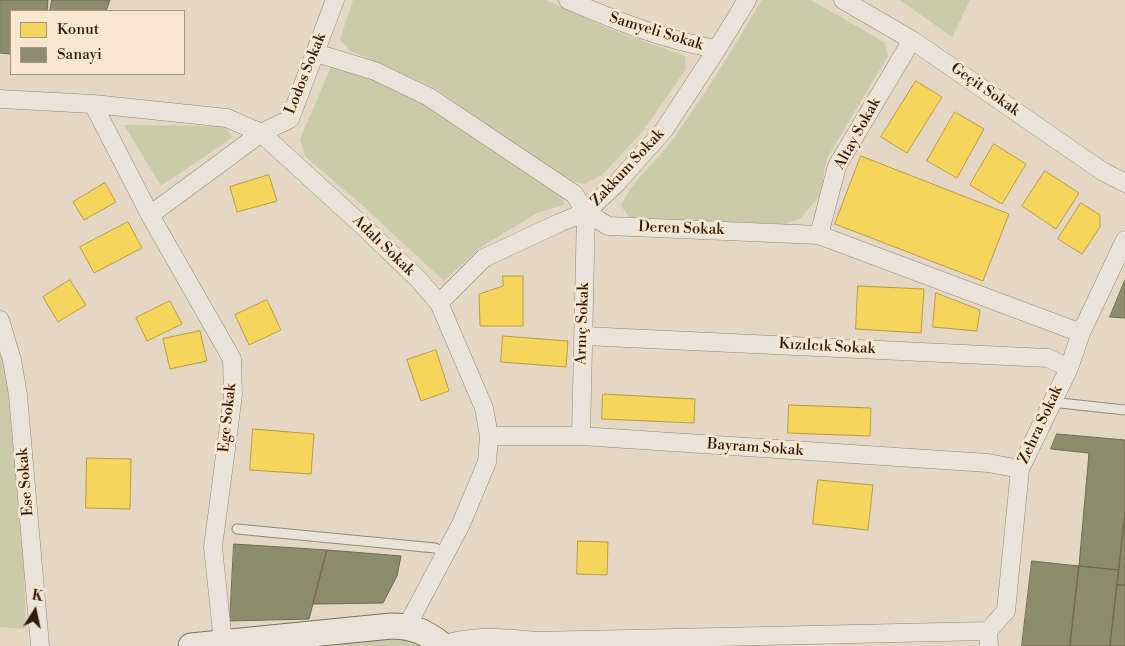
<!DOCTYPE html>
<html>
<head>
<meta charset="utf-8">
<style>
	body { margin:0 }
	#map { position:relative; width:1125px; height:646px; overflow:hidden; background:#e4d7c3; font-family:"Libre Bodoni",serif }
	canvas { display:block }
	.legend { position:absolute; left:10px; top:10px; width:175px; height:65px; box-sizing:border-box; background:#f7e7d0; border:1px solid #a8957f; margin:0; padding:6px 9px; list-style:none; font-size:15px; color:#311b05 }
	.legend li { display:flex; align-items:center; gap:10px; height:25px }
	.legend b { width:25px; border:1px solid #a8957f }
	.north { position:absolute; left:10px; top:586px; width:50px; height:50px; -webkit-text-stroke:4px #f7e7d0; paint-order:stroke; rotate:10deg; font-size:14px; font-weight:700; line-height:20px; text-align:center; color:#311b05 }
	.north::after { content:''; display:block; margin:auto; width:18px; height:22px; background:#311b05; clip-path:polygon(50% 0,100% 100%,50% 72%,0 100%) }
</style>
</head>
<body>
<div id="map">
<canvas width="1125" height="646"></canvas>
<ul class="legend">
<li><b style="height:14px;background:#f6d55c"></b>Konut</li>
<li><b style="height:14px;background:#8c8c6e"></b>Sanayi</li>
</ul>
<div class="north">K</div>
</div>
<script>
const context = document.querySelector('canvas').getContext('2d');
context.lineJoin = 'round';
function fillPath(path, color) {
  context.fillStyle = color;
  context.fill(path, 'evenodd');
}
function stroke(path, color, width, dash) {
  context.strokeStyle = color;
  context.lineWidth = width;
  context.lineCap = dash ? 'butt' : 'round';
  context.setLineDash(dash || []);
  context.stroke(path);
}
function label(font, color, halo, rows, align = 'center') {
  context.font = font + ' "Libre Bodoni",serif';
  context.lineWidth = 5;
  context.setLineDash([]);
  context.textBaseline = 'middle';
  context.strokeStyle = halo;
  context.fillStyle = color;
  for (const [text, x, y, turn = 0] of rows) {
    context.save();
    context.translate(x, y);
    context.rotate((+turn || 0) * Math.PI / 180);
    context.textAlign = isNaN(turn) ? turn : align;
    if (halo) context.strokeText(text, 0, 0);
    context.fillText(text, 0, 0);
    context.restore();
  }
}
const green = new Path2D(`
	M353 0H546L607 28 685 56 686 69 643 131 602 175 584 184 563 179 436 89 380 63 350 51 340 39Z
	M762 0H811L884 42 888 56 827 158 820 195 801 218 785 224 630 218 621 206C632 181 654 164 670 143 704 97 733 48 762 0Z
	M900 0H970L952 37Z
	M331 67 376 78 429 105 562 194 564 205 537 213 481 247 444 281 362 205 305 156 300 139Z
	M124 125 224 126 233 137 161 186Z
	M0 336 19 429 26 629 0 627Z
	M392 637 409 638 425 646H291Z`);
const homes = new Path2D(`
	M916 81 942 97 907 153 881 137Z
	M955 112 984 129 957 178 927 161Z
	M994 144 1026 164 1002 204 970 185Z
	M861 156 1009 214 983 281 835 224Z
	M1045 171 1079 193 1056 229 1022 206Z
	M269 175 277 201 237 212 230 187Z
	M105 183 116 202 84 220 73 202Z
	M1081 203 1100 215V227L1082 254 1058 239Z
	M128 222 142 248 94 273 80 247Z
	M503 276H523V326H480L479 294 503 286Z
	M70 280 86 305 58 322 43 297Z
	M858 286 924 289 921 333 856 329Z
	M936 293 980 310 977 331 933 327Z
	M267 300 281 330 249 345 235 315Z
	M170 301 182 324 147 341 136 318Z
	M200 331 207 361 170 369 163 339Z
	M503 336 568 341 566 367 501 362Z
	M436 350 449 391 421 401 407 360Z
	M603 394 695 399 694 423 602 419Z
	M789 405 871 408 870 436 788 433Z
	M253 429 314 434 311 474 250 470Z
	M87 458 131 459 130 509 86 508Z
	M818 480 873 485 868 530 813 524Z
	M578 541 608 542 607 575 577 574Z`);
const industry = new Path2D(`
	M0 0H48L47 11H11V54L0 53Z
	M52 0H110L106 11H50Z
	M1125 280V318L1110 317Z
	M1057 434 1125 440V513L1119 570 1079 566 1089 453 1051 449Z
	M1125 513V585H1117Z
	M234 544 327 550 309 619 230 621Z
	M327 550 401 556 397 576 383 603 313 604Z
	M1032 561 1079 566 1070 646H1022Z
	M1079 566 1119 570 1110 646H1070Z
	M1117 585H1125V646H1110Z`);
const lane = new Path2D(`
	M1051 402 1125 410
	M237 529 435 548 445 553`);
const street = new Path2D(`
	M568 0C616 21 665 40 717 49
	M843 0 912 40 1102 171 1125 183
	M316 53 375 71 429 97 574 194 586 212 608 226 819 235 1081 333
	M0 99 93 104 227 118 261 133 365 228 419 280 439 303 484 408 489 436 487 462 461 524 407 626
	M93 104 150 215 232 359 233 395 213 547 223 642
	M150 215 261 133 290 119 335 0
	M819 235 837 166 912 40
	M439 303 484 258 559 223 586 212 616 184 664 130 717 49 747 0
	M0 320 12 360 18 395 40 646
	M584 336 1048 358 1069 368
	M489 436H581L988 463 1020 469
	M581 436 586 212
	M442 645C474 634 505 638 537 641L988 631
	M989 646 988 631 1006 611 1020 469 1069 368 1081 333 1125 240`);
const secondary = new Path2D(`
	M191 646 391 626C412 626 427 632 443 646`);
const streetNames = [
	["Samyeli Sokak",656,32,17],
	["Lodos Sokak",306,74,-68],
	["Geçit Sokak",985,90,35],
	["Altay Sokak",858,134,-61],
	["Zakkum Sokak",628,168,-47],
	["Deren Sokak",681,229,2],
	["Adalı Sokak",383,246,44],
	["Arnıç Sokak",583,324,-88],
	["Kızılcık Sokak",827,347,3],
	["Ege Sokak",228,418,-84],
	["Zehra Sokak",1041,425,-65],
	["Bayram Sokak",755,448,4],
	["Ese Sokak",26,482,-95]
];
fillPath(green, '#cacba9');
fillPath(homes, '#f6d55c');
stroke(homes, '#bb9d42', 1);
fillPath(industry, '#8c8c6e');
stroke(industry, '#716a4e', 1);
stroke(lane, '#93897c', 11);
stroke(street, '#93897c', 19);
stroke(secondary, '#7a7062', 27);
stroke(lane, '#e9e3d9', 9);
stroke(street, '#e9e3d9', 18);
stroke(secondary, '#e9e3d9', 25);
label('15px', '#311b05', '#f7e7d0', streetNames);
</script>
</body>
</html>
